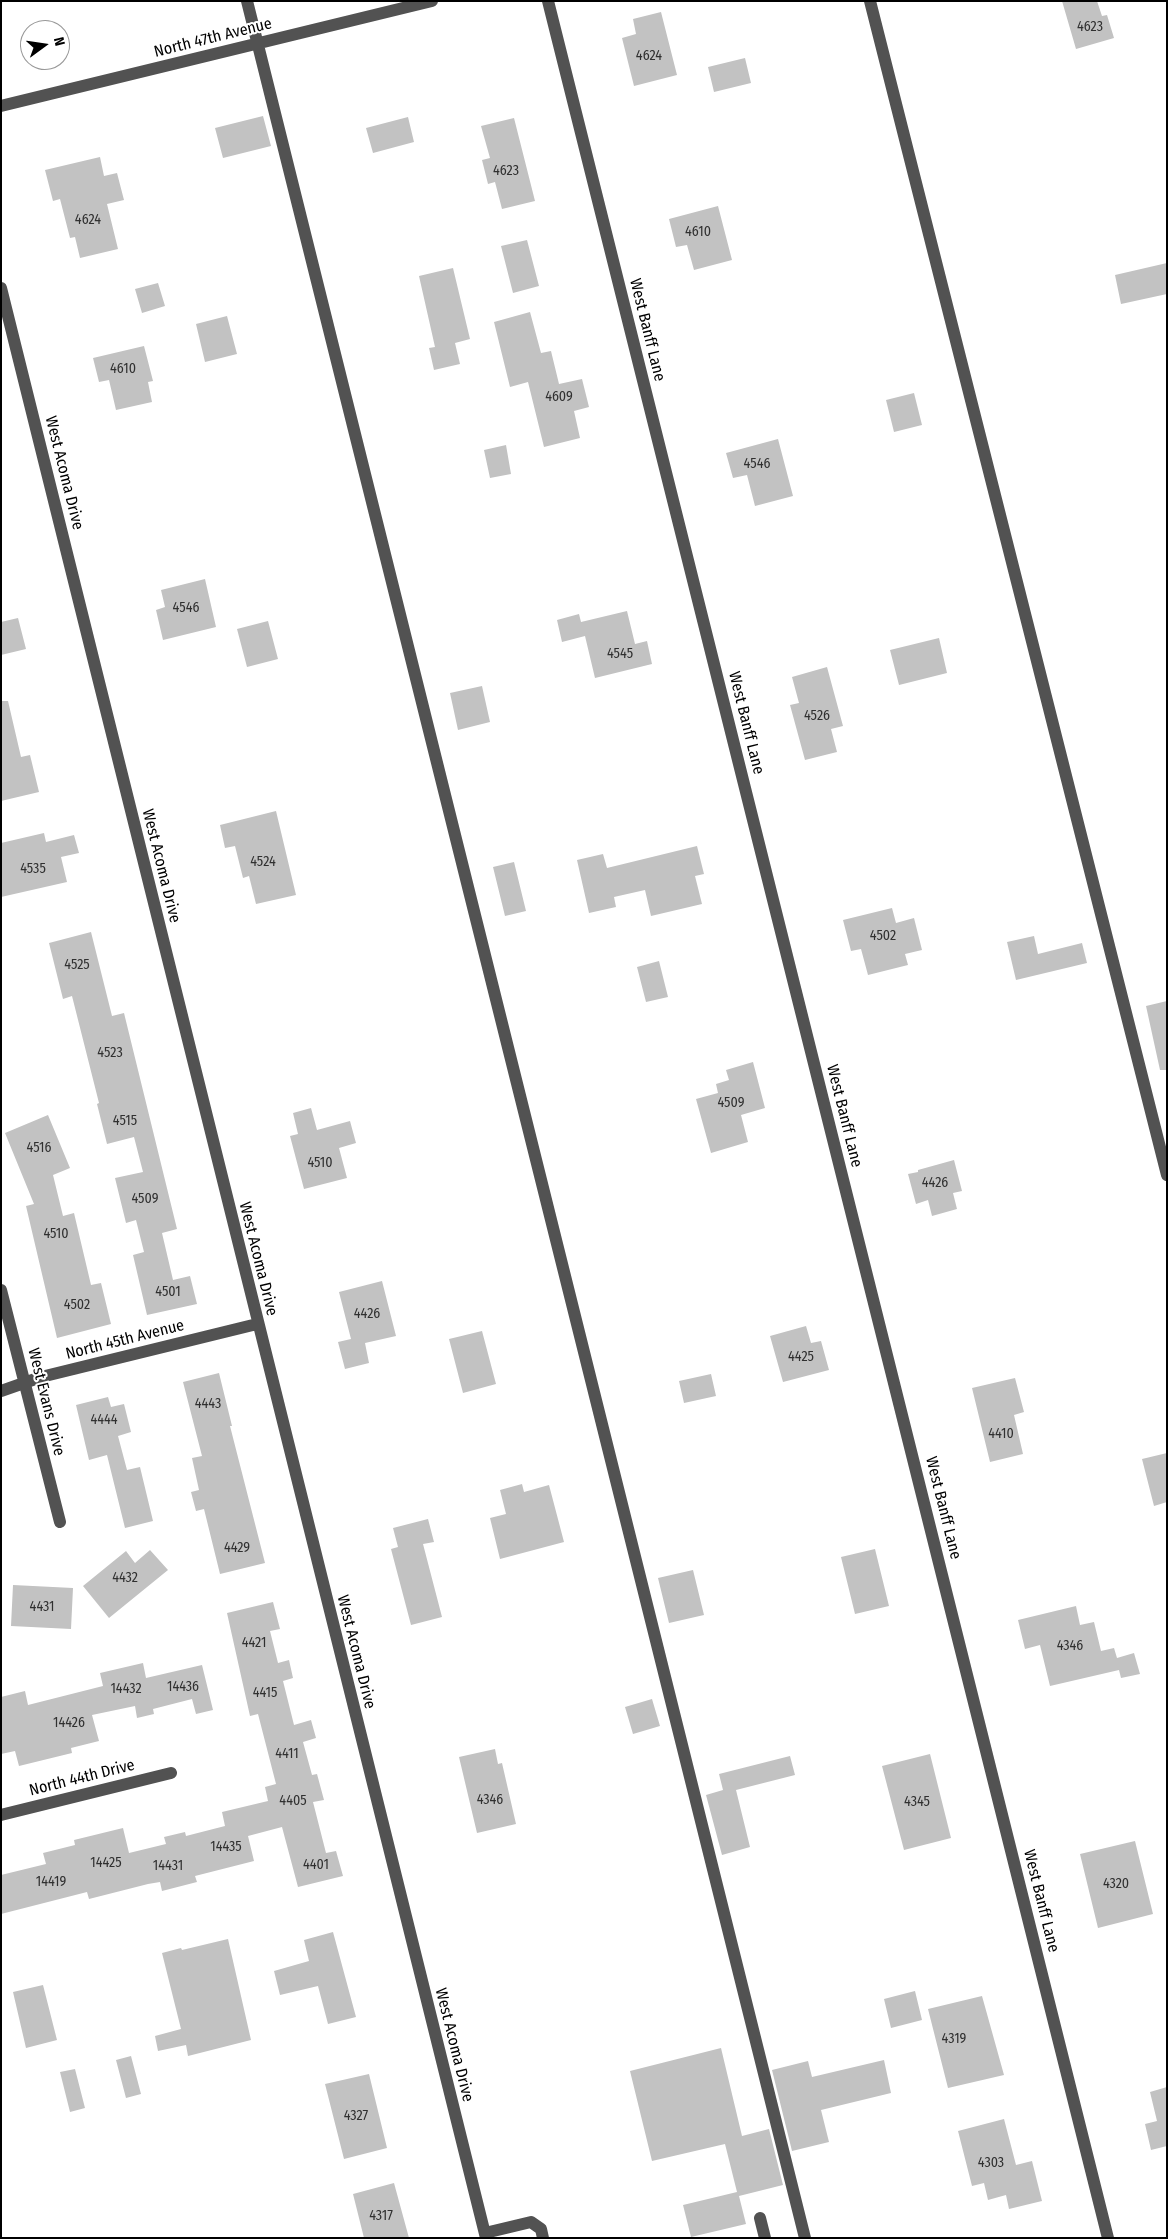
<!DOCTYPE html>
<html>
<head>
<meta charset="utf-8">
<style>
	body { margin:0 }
	#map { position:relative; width:1168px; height:2239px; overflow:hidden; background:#fff; font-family:"Fira Sans Condensed",sans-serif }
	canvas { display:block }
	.frame { position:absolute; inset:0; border:2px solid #000; pointer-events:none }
	.north { position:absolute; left:20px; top:20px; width:50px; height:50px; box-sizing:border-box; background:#fff; border:1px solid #999; border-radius:50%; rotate:76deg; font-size:14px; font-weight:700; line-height:20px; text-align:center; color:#000 }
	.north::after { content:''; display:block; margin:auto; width:18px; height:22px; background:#000; clip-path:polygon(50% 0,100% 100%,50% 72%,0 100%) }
</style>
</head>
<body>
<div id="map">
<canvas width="1168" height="2239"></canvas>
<div class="frame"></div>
<div class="north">N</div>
</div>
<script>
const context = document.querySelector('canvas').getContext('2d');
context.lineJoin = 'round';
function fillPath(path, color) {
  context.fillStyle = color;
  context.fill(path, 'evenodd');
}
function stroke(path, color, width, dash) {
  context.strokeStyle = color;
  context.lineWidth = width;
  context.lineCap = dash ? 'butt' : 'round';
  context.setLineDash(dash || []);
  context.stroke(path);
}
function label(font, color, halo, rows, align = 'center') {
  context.font = font + ' "Fira Sans Condensed",sans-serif';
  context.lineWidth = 4;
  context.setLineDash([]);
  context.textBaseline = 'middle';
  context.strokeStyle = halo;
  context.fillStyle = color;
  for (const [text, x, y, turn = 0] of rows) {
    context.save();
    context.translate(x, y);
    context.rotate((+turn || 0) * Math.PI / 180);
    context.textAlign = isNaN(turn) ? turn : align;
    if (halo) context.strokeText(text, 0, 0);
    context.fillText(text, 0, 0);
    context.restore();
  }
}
const building = new Path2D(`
	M1062 1H1097L1102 16 1107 15 1114 38 1076 49Z
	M661 12 677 75 634 86 622 38 636 34 633 19Z
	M745 58 751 83 714 92 708 67Z
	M263 116 271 146 223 158 215 128Z
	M408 117 414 142 373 153 366 128Z
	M514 118 535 201 502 209 495 182 488 184 482 160 490 158 481 126Z
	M100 157 104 176 117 173 124 200 107 204 118 249 80 258 75 237 70 238 60 199 53 201 45 170Z
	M718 206 732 260 694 270 687 245 676 247 669 219Z
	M527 240 539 286 513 293 501 246Z
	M1167 263V294L1121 304 1115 275Z
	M453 268 470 339 455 343 460 364 434 370 429 348 435 347 419 276Z
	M158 283 165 306 142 313 135 289Z
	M530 312 541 353 551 351 559 384 582 379 589 407 574 411 580 438 544 447 528 382 510 387 494 322Z
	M227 316 237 354 205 362 196 324Z
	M144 346 153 381 148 382 152 402 116 410 109 380 99 382 93 358Z
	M914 393 922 425 894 432 886 400Z
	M778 439 793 496 755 506 747 475 733 478 726 453Z
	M506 445 511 474 490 478 484 450Z
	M205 579 216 627 163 640 156 610 165 607 161 590Z
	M627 611 635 644 647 641 652 664 595 678 585 636 562 642 557 620 579 614 581 622Z
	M18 618 26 649 1 655V622Z
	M268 621 278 659 247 667 237 629Z
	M939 638 947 673 899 685 890 650Z
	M827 667 843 726 831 729 837 752 805 760 790 705 799 703 792 677Z
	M482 686 490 722 458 730 450 693Z
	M1 701H8L21 757 30 755 39 792 1 801Z
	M276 811 296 895 256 904 249 876 243 878 235 846 225 848 220 825Z
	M44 833 46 842 74 835 79 853 61 857 67 882 1 897V843Z
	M697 846 704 874 695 876 702 904 651 916 645 890 614 897 616 907 589 913 577 860 603 854 607 868Z
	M514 862 526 911 505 916 493 867Z
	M892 908 896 923 914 918 922 950 905 954 908 965 868 975 861 949 851 951 843 920Z
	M91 932 112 1016 124 1013 177 1229 162 1233 173 1280 190 1276 197 1304 147 1315 133 1255 144 1252 136 1220 126 1223 115 1178 143 1172 134 1137 107 1144 97 1104 99 1103 72 996 63 999 49 943Z
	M1034 936 1038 954 1082 943 1087 963 1016 980 1007 942Z
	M659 961 668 997 646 1002 637 967Z
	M1167 1001V1070H1160L1146 1006Z
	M753 1062 765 1108 741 1115 748 1142 711 1153 696 1099 718 1093 716 1084 729 1080 726 1070Z
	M311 1108 317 1130 350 1121 356 1143 339 1148 347 1178 304 1189 290 1136 298 1134 293 1113Z
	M48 1115 70 1168 53 1175 63 1216 74 1213 91 1285 101 1283 111 1324 57 1338 26 1206 34 1204 5 1133Z
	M954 1160 962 1191 953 1193 957 1209 932 1216 928 1200 916 1204 908 1174 918 1172V1170Z
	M382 1281 396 1336 365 1343 369 1363 345 1369 338 1342 351 1339 339 1292Z
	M806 1326 811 1343 821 1341 829 1370 783 1382 770 1336Z
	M482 1331 496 1384 463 1393 449 1339Z
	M219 1373 232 1426H230L265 1563 220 1574 204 1509 196 1511 191 1492 199 1490 192 1458 202 1456 183 1382Z
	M711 1374 716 1396 684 1403 679 1381Z
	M1015 1378 1024 1412 1014 1415 1023 1454 990 1462 972 1388Z
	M108 1397 111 1407 124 1404 131 1432 118 1436 127 1470 140 1467 153 1521 125 1528 107 1455 89 1460 76 1405Z
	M1167 1453V1502L1154 1506 1142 1459Z
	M522 1484 524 1492 549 1485 564 1542 500 1559 490 1518 506 1514 500 1490Z
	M428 1519 434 1542 423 1544 442 1617 411 1625 391 1549 398 1547 393 1528Z
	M875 1549 889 1606 855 1614 841 1557Z
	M150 1550 168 1570 109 1618 83 1586 126 1551 135 1563Z
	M693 1570 704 1615 669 1623 658 1578Z
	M13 1585 73 1588 71 1629 11 1626Z
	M273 1602 280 1629 270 1631 278 1663 289 1660 293 1678 283 1681 294 1725 311 1720 316 1738 303 1742 312 1775 317 1774 324 1800 313 1802 326 1853 336 1851 343 1876 298 1887 282 1827 248 1836 254 1861 195 1876 197 1882 162 1891 160 1882 148 1884 89 1899 87 1892 1 1914V1875L46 1864 43 1853 75 1845 74 1840 123 1828 129 1853 166 1844 164 1837 185 1832 186 1836 225 1826 222 1812 268 1801 265 1787 276 1784 258 1714 250 1716 227 1613Z
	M1076 1606 1080 1625 1094 1622 1101 1651 1114 1648 1117 1658 1134 1653 1140 1674 1121 1678 1119 1670 1050 1686 1040 1645 1025 1649 1018 1620Z
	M143 1663 146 1678 202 1665 213 1710 196 1714 192 1699 153 1709 154 1714 137 1718 135 1706 92 1715 99 1741 71 1748 72 1753 19 1766 15 1751 1 1754V1697L25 1691 28 1705 103 1686 100 1673Z
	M652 1699 660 1726 633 1734 625 1707Z
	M495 1749 498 1764 502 1763 516 1824 477 1833 459 1757Z
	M930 1754 951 1838 904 1850 882 1766Z
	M790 1756 795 1775 736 1790 750 1847 722 1855 706 1795 723 1790 719 1774Z
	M1135 1841 1153 1914 1098 1928 1080 1854Z
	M333 1932 356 2017 328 2024 318 1986 280 1995 274 1971 309 1961 304 1940Z
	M228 1939 251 2040 188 2056 186 2045 158 2051 155 2036 181 2029 162 1953 181 1948 182 1950Z
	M43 1985 57 2040 26 2048 13 1992Z
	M915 1991 922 2020 891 2028 884 1999Z
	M982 1996 1004 2075 948 2088 928 2009Z
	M721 2048 742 2136 769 2129 783 2185 739 2196 746 2224 691 2237 683 2205 737 2192 725 2144 652 2161 630 2071Z
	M131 2056 141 2094 126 2098 116 2060Z
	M884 2060 891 2093 821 2110 829 2142 792 2151 772 2070 808 2061 812 2077Z
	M75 2069 85 2108 70 2112 60 2072Z
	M369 2074 387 2148 344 2159 325 2084Z
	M1167 2087V2146L1151 2150 1145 2124 1157 2121 1150 2092Z
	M1004 2119 1016 2165 1032 2161 1042 2201 1009 2209 1006 2195 988 2200 984 2183 972 2186 958 2131Z
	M394 2183 409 2238H364L353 2194Z`);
const minor = new Path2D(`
	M247 1 805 2238
	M548 1 1108 2238
	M870 1 1167 1175
	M1 106 432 1
	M1 288 486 2238
	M1 1290 60 1522
	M1 1391 41 1377 257 1324
	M1 1815 171 1773
	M760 2218 765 2238
	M485 2233 531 2222 541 2229 543 2238`);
const numberNames = [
	["4623",1090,27],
	["4624",649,56],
	["4623",506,171],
	["4624",88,220],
	["4610",698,232],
	["4610",123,369],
	["4609",559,397],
	["4546",757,464],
	["4546",186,608],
	["4545",620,654],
	["4526",817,716],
	["4524",263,862],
	["4535",33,869],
	["4502",883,936],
	["4525",77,965],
	["4523",110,1053],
	["4509",731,1103],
	["4515",125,1121],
	["4516",39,1148],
	["4510",320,1163],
	["4426",935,1183],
	["4509",145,1199],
	["4510",56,1234],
	["4501",168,1292],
	["4502",77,1305],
	["4426",367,1314],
	["4425",801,1357],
	["4443",208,1404],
	["4444",104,1420],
	["4410",1001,1434],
	["4429",237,1548],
	["4432",125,1578],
	["4431",42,1607],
	["4421",254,1643],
	["4346",1070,1646],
	["14436",183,1687],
	["14432",126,1689],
	["4415",265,1693],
	["14426",69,1723],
	["4411",287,1754],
	["4346",490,1800],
	["4405",293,1801],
	["4345",917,1802],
	["14435",226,1847],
	["14425",106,1863],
	["4401",316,1865],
	["14431",168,1866],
	["14419",51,1882],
	["4320",1116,1884],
	["4319",954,2039],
	["4327",356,2116],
	["4303",991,2163],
	["4317",381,2216]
];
const streetNames = [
	["North 47th Avenue",213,38,-14],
	["West Banff Lane",647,330,76],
	["West Acoma Drive",64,473,76],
	["West Banff Lane",746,723,76],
	["West Acoma Drive",161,866,76],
	["West Banff Lane",844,1116,76],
	["West Acoma Drive",258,1259,76],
	["North 45th Avenue",125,1340,-14],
	["West Evans Drive",46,1402,76],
	["West Banff Lane",943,1508,76],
	["West Acoma Drive",356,1652,76],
	["North 44th Drive",82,1778,-14],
	["West Banff Lane",1041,1901,76],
	["West Acoma Drive",454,2045,76]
];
fillPath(building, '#c2c2c2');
stroke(minor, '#525252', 12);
label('14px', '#303030', null, numberNames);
label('16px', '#000', '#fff', streetNames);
</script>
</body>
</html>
